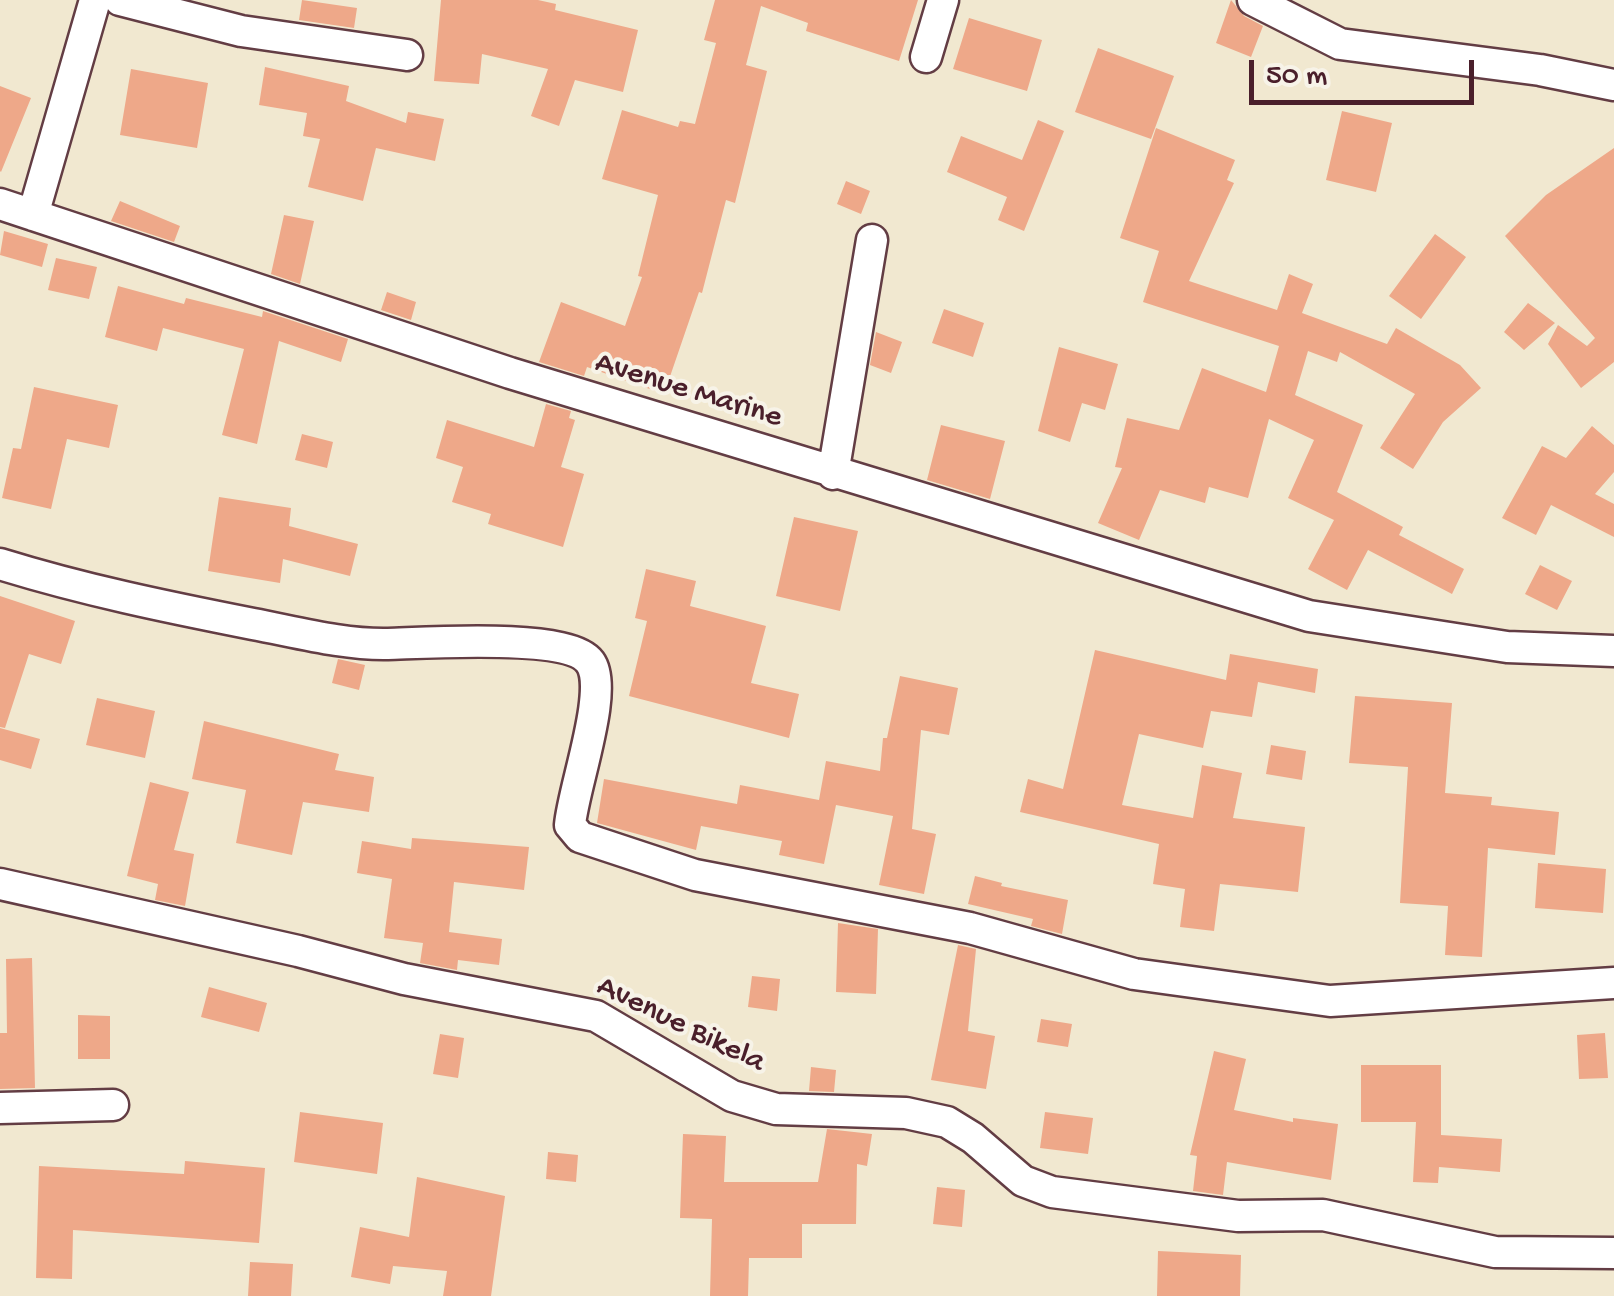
<!DOCTYPE html>
<html>
<head>
<meta charset="utf-8">
<style>
	body { margin:0 }
	#map { position:relative; width:1614px; height:1296px; overflow:hidden; background:#f1e8d0; font-family:"Gochi Hand",sans-serif }
	canvas { display:block }
	.scale { position:absolute; left:1249px; top:60px; width:225px; height:45px; box-sizing:border-box; border:5px solid #4a1f2b; border-top:0; padding-left:12px; font-size:30px; line-height:35px; white-space:nowrap; color:#4a1f2b; -webkit-text-stroke:8px #f7f3e8; paint-order:stroke }
</style>
</head>
<body>
<div id="map">
<canvas width="1614" height="1296"></canvas>
<div class="scale">50 m</div>
</div>
<script>
const context = document.querySelector('canvas').getContext('2d');
context.lineJoin = 'round';
function fillPath(path, color) {
  context.fillStyle = color;
  context.fill(path, 'evenodd');
}
function stroke(path, color, width, dash) {
  context.strokeStyle = color;
  context.lineWidth = width;
  context.lineCap = dash ? 'butt' : 'round';
  context.setLineDash(dash || []);
  context.stroke(path);
}
function label(font, color, halo, rows, align = 'center') {
  context.font = font + ' "Gochi Hand",sans-serif';
  context.lineWidth = 8;
  context.setLineDash([]);
  context.textBaseline = 'middle';
  context.strokeStyle = halo;
  context.fillStyle = color;
  for (const [text, x, y, turn = 0] of rows) {
    context.save();
    context.translate(x, y);
    context.rotate((+turn || 0) * Math.PI / 180);
    context.textAlign = isNaN(turn) ? turn : align;
    if (halo) context.strokeText(text, 0, 0);
    context.fillText(text, 0, 0);
    context.restore();
  }
}
const building = new Path2D(`
	M302 0 357 8 354 28 299 20Z
	M441 0H538L556 4 555 10 638 30 623 92 575 80 559 126 531 116 548 69 482 54 479 84 434 81Z
	M715 0H918L899 61 806 31 808 23 761 6 746 65 767 71 735 203 726 200 702 293 699 292 664 394 587 367 584 376 539 362 561 302 625 326 642 277 638 276 658 195 602 179 622 110 678 127 680 121 695 124 716 43 704 40Z
	M1231 0 1244 16 1263 26 1251 57 1216 43Z
	M969 18 1042 40 1027 91 953 69Z
	M1098 48 1174 76 1151 139 1075 112Z
	M265 67 349 86 346 101 406 123 408 112 444 119 435 161 376 148 363 201 308 187 320 139 303 136 307 113 259 105Z
	M131 69 208 83 197 148 120 135Z
	M0 86 31 98 1 172 0 171Z
	M1342 111 1392 123 1376 192 1326 180Z
	M1038 120 1064 131 1024 231 998 220 1007 197 947 172 961 136 1022 160Z
	M1156 128 1235 160 1227 180 1234 183 1189 281 1277 310 1289 274 1313 284 1302 313 1387 344 1396 328 1460 365 1481 388 1443 422 1413 469 1380 448 1415 394 1340 352 1337 362 1308 351 1295 395 1363 425 1337 492 1403 527 1399 535 1464 569 1452 594 1368 550 1347 590 1308 569 1334 520 1288 498 1314 440 1269 419 1248 498 1209 487 1205 503 1160 490 1139 540 1098 523 1122 468 1115 467 1127 418 1179 430 1202 368 1266 392 1279 346 1143 302 1159 251 1120 238Z
	M1614 148V362L1581 388 1548 344 1558 325 1587 346 1595 338 1505 236 1546 195Z
	M846 181 870 191 861 214 837 204Z
	M120 201 180 226 174 242 111 221Z
	M284 215 314 221 300 284 271 274Z
	M4 231 48 244 42 267 0 255Z
	M1435 234 1466 257 1421 319 1389 296Z
	M56 258 97 267 89 299 48 290Z
	M118 286 184 304 186 298 262 317 263 311 348 339 341 362 279 341 257 444 222 435 244 349 163 328 157 351 105 337Z
	M387 292 416 302 411 320 381 310Z
	M1528 303 1555 323 1524 350 1504 332Z
	M944 309 984 323 973 357 932 343Z
	M876 332 902 342 891 373 870 365Z
	M1059 347 1118 364 1105 410 1082 403 1070 442 1038 431Z
	M34 387 118 405 109 448 67 439 51 509 2 498 13 448 21 449Z
	M546 404 571 411 569 418 575 420 561 467 584 474 563 547 488 524 491 514 452 502 463 467 436 458 447 420 534 447Z
	M941 425 1005 441 990 499 927 480Z
	M1592 426 1614 445V472L1595 494 1614 504V537L1551 505 1536 535 1502 518 1542 446 1566 458Z
	M302 434 333 442 327 468 295 460Z
	M219 497 291 508 289 526 358 544 350 576 283 559 280 583 208 571Z
	M794 517 858 531 840 611 776 596Z
	M1540 565 1572 581 1557 610 1525 594Z
	M646 569 696 581 690 606 766 626 751 683 799 694 789 738 629 696 647 621 635 618Z
	M0 596 75 621 61 664 29 654 5 728 0 727Z
	M1095 650 1226 680 1230 654 1318 669 1315 693 1258 682 1252 717 1211 711 1203 748 1139 734 1122 805 1193 818 1202 765 1242 773 1233 818 1305 827 1298 892 1220 884 1214 931 1180 927 1185 889 1153 884 1159 844 1020 812 1028 779 1063 789Z
	M338 659 365 665 359 690 332 683Z
	M900 676 958 688 949 735 921 730 912 829 936 834 924 894 879 885 893 816 836 805 824 864 779 855 782 841 701 826 696 850 597 823 604 779 737 804 740 785 819 800 826 761 880 771 883 738H887Z
	M1355 696 1452 703 1445 793 1492 797 1491 805 1559 812 1555 855 1488 848 1482 957 1445 955 1448 906 1400 903 1408 767 1349 763Z
	M97 698 155 711 145 758 86 745Z
	M204 721 339 754 335 770 374 777 369 812 303 802 292 855 236 843 246 790 192 779Z
	M0 728 40 739 31 769 0 760Z
	M1271 745 1306 751 1302 780 1266 774Z
	M150 782 189 792 174 850 194 854 185 906 155 900 158 884 127 876Z
	M412 838 529 847 524 890 454 882 449 932 502 939 499 965 458 960 457 970 420 963 423 943 384 938 392 879 357 873 362 841 411 849Z
	M1538 863 1606 869 1603 913 1535 908Z
	M975 876 1002 883 1001 886 1068 900 1062 934 1031 926 1033 919 968 904Z
	M838 923 878 929 876 994 836 992Z
	M958 945 976 949 968 1031 995 1036 986 1089 931 1080Z
	M32 958 35 1088 0 1089V1033H7L6 959Z
	M752 976 780 979 777 1011 748 1007Z
	M209 987 267 1003 259 1032 201 1017Z
	M78 1015 110 1016V1059H78Z
	M1041 1019 1072 1024 1068 1047 1037 1042Z
	M1605 1033 1608 1078 1579 1079 1577 1035Z
	M440 1034 464 1038 458 1078 433 1074Z
	M1214 1051 1246 1059 1234 1110 1293 1122V1118L1338 1124 1331 1180 1227 1162 1223 1195 1193 1191 1197 1156 1190 1155Z
	M1361 1065H1441V1135L1502 1139 1500 1172 1439 1167 1438 1183 1413 1182 1416 1122H1361Z
	M811 1067 836 1070 834 1092 809 1091Z
	M300 1112 383 1123 377 1174 294 1162Z
	M1045 1112 1093 1118 1088 1154 1040 1148Z
	M827 1129 872 1134 867 1166 857 1164 856 1224H802V1258H749L748 1296H710L712 1219 680 1218 683 1134 726 1136 724 1182H818Z
	M548 1152 578 1155 576 1182 546 1179Z
	M185 1161 265 1168 259 1243 73 1230 72 1279 36 1278 39 1166 184 1174Z
	M417 1177 505 1196 491 1296H443L447 1271 393 1266 390 1284 351 1277 360 1227 409 1237Z
	M937 1187 965 1190 962 1227 933 1224Z
	M1158 1251 1241 1255 1240 1296H1157Z
	M250 1262 293 1264 291 1296H248Z`);
const minor = new Path2D(`
	M120 0 241 31 407 55
	M1253 0 1340 44 1540 70 1614 85
	M926 57 943 0
	M0 204 510 373 1309 616 1507 647 1614 651
	M33 215 95 0
	M833 474 872 240
	M0 564C84 590 167 607 253 624 296 632 344 645 388 644 426 643 569 633 590 662 610 689 573 788 570 825L580 837 695 875 970 928 1134 974 1330 1001 1614 983
	M0 884 298 951 404 979 596 1016 732 1096 776 1109 906 1113 947 1122 973 1138 1023 1181 1052 1192 1238 1216 1323 1215 1495 1252 1614 1253
	M0 1108 113 1105`);
const streetNames = [
	["Avenue Marine",688,392,17],
	["Avenue Bikela",680,1026,26]
];
fillPath(building, '#eea889');
stroke(minor, '#633d44', 35);
stroke(minor, '#fff', 30);
label('32px', '#4a1f2b', '#f7f3e8', streetNames);
</script>
</body>
</html>
